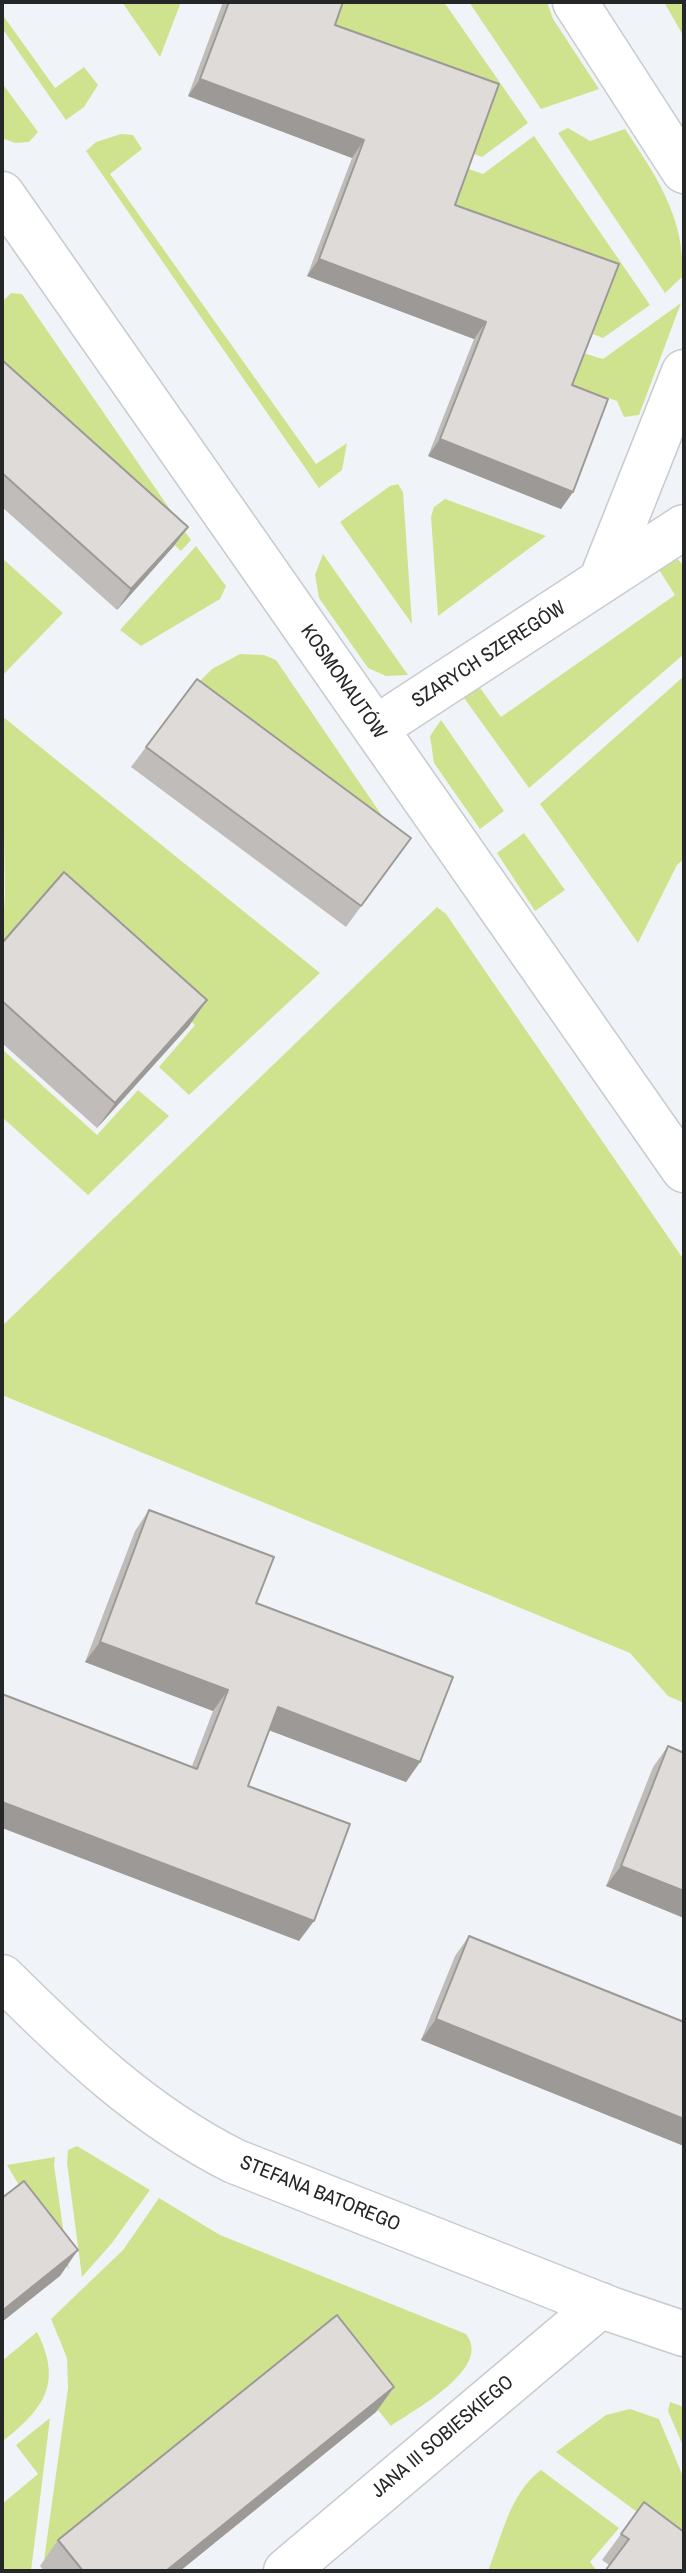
<!DOCTYPE html>
<html>
<head>
<meta charset="utf-8">
<style>
	body { margin:0 }
	#map { position:relative; width:686px; height:2573px; overflow:hidden; background:#f0f4f8; font-family:"Archivo Narrow",sans-serif }
	canvas { display:block }
	.frame { position:absolute; inset:0; border:4px solid #252628; pointer-events:none }
</style>
</head>
<body>
<div id="map">
<canvas width="686" height="2573"></canvas>
<div class="frame"></div>
</div>
<script>
const context = document.querySelector('canvas').getContext('2d');
context.lineJoin = 'round';
function fillPath(path, color) {
  context.fillStyle = color;
  context.fill(path, 'evenodd');
}
function stroke(path, color, width, dash) {
  context.strokeStyle = color;
  context.lineWidth = width;
  context.lineCap = dash ? 'butt' : 'round';
  context.setLineDash(dash || []);
  context.stroke(path);
}
function label(font, color, halo, rows, align = 'center') {
  context.font = font + ' "Archivo Narrow",sans-serif';
  context.lineWidth = 6;
  context.setLineDash([]);
  context.textBaseline = 'middle';
  context.strokeStyle = halo;
  context.fillStyle = color;
  for (const [text, x, y, turn = 0] of rows) {
    context.save();
    context.translate(x, y);
    context.rotate((+turn || 0) * Math.PI / 180);
    context.textAlign = isNaN(turn) ? turn : align;
    if (halo) context.strokeText(text, 0, 0);
    context.fillText(text, 0, 0);
    context.restore();
  }
}
const green = new Path2D(`
	M122 2H181L160 57Z
	M340 2H444L528 123 482 157 471 153 325 42Z
	M469 2H547L553 19 599 89 541 109Z
	M664 2H684V37Z
	M2 14 55 88 84 67 98 85 84 107 66 120 2 28Z
	M2 83 38 132 29 142 15 143 2 138Z
	M568 128 590 141 625 129C655 174 686 219 682 277L665 293 558 133Z
	M121 134 133 135 142 149 110 174 316 464 347 443 342 470 319 488 86 151 96 142Z
	M534 136 650 305 603 338 590 333 446 222 466 168 483 174Z
	M11 293 22 294 191 540 181 551 2 389V302Z
	M681 303 639 415 624 417 617 401 571 385 583 353 603 359Z
	M398 484 403 492 412 624 340 522 390 486Z
	M445 499 546 536 438 616 431 517 434 507Z
	M196 546 226 586 220 599 141 646 120 630Z
	M323 554 408 675 386 676 368 668 319 598 315 575Z
	M2 558 63 613 2 676Z
	M677 558 684 567V654L529 788 464 698 478 685 501 717 675 595 654 562Z
	M240 654 264 655 276 660 404 848 198 683 212 669Z
	M683 677 684 859 677 865 638 943 540 804Z
	M2 716 320 973 189 1095 159 1067 195 1025 47 892 2 942 5 894Z
	M441 720 504 811 480 829 434 763 430 736Z
	M524 833 565 890 535 911 497 853Z
	M437 907 446 914 684 1260V1703L668 1696 630 1653 2 1395V1326Z
	M2 1049 97 1135 138 1090 169 1116 88 1195 2 1117Z
	M77 2146 150 2190 112 2243 82 2277 67 2163 68 2150Z
	M55 2157 54 2165 69 2270 7 2165Z
	M159 2198 220 2235 466 2334C493 2368 415 2409 391 2426L318 2337 44 2560 68 2388 67 2358 51 2319 123 2250Z
	M37 2332C64 2385 42 2410 2 2442V2361Z
	M670 2402 684 2407V2448L668 2411Z
	M630 2409 659 2419 684 2479V2533L637 2512 556 2452 606 2415Z
	M50 2418 31 2571H2V2504L38 2474 16 2445Z
	M541 2470 619 2528 590 2562 597 2571H488C502 2536 510 2493 541 2470Z`);
const street = new Path2D(`
	M575 2 684 171
	M601 581 684 372
	M376 728 684 527
	M2 1977C75 2049 141 2114 234 2161L613 2310 684 2334
	M286 2571 601 2305`);
const secondary = new Path2D(`
	M2 194 684 1170`);
const wall = new Path2D(`
	M223 2H343L335 25 455 205 572 385 573 492 561 509 428 456 474 339 307 276 352 158 188 96Z
	M2 360 188 527 173 547 117 610 2 507Z
	M146 747 411 838 346 927 131 767Z
	M2 943 189 1026 97 1128 2 1043Z
	M149 1510 256 1603 420 1762 406 1782 269 1730 248 1786 299 1941 192 1766 213 1711 85 1662 135 1531Z
	M668 1746 684 1753V1918L606 1886 653 1767Z
	M469 1936 684 2022V2146L421 2040 455 1956Z
	M394 2387 376 2412 180 2571H44L40 2566 58 2540Z
	M684 2532 609 2565 602 2560 621 2534Z`);
const shadedWall = new Path2D(`
	M200 79 364 140 352 158 188 96Z
	M319 259 486 322 474 339 307 276Z
	M440 439 573 492 561 509 428 456Z
	M188 527 173 547 117 610 131 589Z
	M207 1000 189 1026 97 1128 115 1103Z
	M100 1642 228 1690 213 1711 85 1662Z
	M278 1707 420 1762 406 1782 263 1728Z
	M2 1802 314 1921 299 1941 2 1828Z
	M621 1866 684 1891V1918L606 1886Z
	M436 2019 684 2119V2146L421 2040Z
	M78 2250 60 2276 2 2322V2311Z
	M394 2387 376 2412 180 2571H166Z`);
const building = new Path2D(`
	M229 2H343L335 25 499 84 455 205 619 264 572 385 608 399 573 492 440 439 486 322 319 259 364 140 200 79Z
	M2 360 188 527 131 589 2 473Z
	M197 679 411 838 361 906 146 747Z
	M64 872 207 1000 115 1103 2 1001V943Z
	M149 1510 274 1557 256 1603 453 1677 420 1762 278 1707 248 1786 350 1824 314 1921 2 1802V1694L197 1769 228 1690 100 1642Z
	M668 1746 684 1753V1891L621 1866Z
	M469 1936 684 2022V2119L436 2019Z
	M24 2181 78 2250 2 2311V2198Z
	M337 2315 394 2387 166 2571H83L58 2540Z
	M644 2502 684 2532V2571H605L629 2539 621 2534Z`);
const streetNames = [
	["SZARYCH SZEREGÓW",489,655,-33],
	["KOSMONAUTÓW",343,682,55],
	["STEFANA BATOREGO",320,2194,22],
	["JANA III SOBIESKIEGO",443,2437,-40]
];
fillPath(green, '#cfe38f');
stroke(street, '#c8cbcf', 47);
stroke(secondary, '#c8cbcf', 47);
stroke(street, '#fff', 44);
stroke(secondary, '#fff', 44);
fillPath(wall, '#c0bcba');
fillPath(shadedWall, '#9c9997');
fillPath(building, '#dfdbd8');
stroke(building, '#9c9997', 2);
label('20px', '#252628', '#fff', streetNames);
</script>
</body>
</html>
